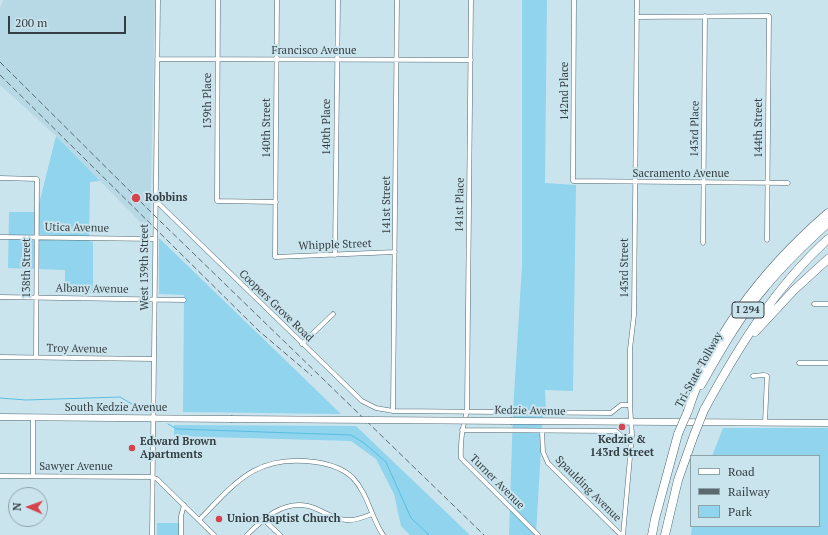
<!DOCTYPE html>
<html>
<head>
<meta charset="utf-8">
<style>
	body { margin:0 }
	#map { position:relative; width:828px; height:535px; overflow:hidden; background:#cae4ee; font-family:"PT Serif",serif }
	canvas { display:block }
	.legend { position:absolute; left:690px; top:455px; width:130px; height:72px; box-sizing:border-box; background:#cae4ee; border:1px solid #8ea2a9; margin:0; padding:5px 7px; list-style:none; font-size:12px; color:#343e42 }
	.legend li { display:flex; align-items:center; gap:8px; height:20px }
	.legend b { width:20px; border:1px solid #8ea2a9 }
	.north { position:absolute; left:8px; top:487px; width:40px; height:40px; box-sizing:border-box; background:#cae4ee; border:1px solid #8ea2a9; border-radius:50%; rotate:272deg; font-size:11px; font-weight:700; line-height:16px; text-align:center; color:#343e42 }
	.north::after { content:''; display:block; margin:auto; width:14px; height:18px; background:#d4444d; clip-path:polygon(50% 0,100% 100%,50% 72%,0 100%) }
	.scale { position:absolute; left:8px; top:16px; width:118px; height:18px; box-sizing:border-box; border:2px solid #343e42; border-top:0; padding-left:5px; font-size:12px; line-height:14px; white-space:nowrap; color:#343e42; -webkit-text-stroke:3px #cae4ee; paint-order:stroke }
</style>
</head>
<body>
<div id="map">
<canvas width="828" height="535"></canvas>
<ul class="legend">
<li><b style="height:5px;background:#fff"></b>Road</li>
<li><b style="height:5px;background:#5c6a70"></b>Railway</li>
<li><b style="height:11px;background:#90d4ed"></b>Park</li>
</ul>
<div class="north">N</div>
<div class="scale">200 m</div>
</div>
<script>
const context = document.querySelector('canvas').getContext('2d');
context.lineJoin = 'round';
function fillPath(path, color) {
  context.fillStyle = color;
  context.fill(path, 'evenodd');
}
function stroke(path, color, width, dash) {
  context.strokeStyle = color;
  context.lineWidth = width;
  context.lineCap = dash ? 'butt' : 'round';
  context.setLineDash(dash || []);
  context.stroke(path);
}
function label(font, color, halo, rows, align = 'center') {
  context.font = font + ' "PT Serif",serif';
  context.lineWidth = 4;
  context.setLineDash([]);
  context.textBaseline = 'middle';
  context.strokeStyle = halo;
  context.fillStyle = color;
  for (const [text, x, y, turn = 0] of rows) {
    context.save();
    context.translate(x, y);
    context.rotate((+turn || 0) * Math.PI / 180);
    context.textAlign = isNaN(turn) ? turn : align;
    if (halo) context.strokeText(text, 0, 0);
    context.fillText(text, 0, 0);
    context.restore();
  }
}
const built = new Path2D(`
	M3 0H155L150 232 56 136 0 85V8Z`);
const green = new Path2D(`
	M522 0H547L545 183 576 185 573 391 545 390 546 411 543 412 536 535H509L513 411 522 266Z
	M56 136 100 181 90 182 89 241 93 242V293L65 292V270L8 268 9 212H37Z
	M159 238 341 414 183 412 184 295 159 294Z
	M174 425 356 426 470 535H410L401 526 394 494 376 459 351 441 174 436Z
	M723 428H828V535H691L692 526H819V456H712Z
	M157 523H179V535H157Z`);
const stream = new Path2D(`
	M0 398 26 400 120 397 144 411
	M168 424 177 429 351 435 364 443 386 462 411 518 429 535`);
const minor = new Path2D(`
	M218 0 217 201 276 202
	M277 0 275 257 395 252
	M471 0 467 411C462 428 460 441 461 458L538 535
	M574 0 573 181 788 183
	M637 17 769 16 767 240
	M157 59 471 60
	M0 178 37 179 36 357
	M155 200 362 401 376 408 393 411 611 413 621 405H630
	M0 237 155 239
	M703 243 705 16
	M335 255 338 0
	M0 297 184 300
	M814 304H828
	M302 344 333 314
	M0 357 154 359
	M799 363H828
	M753 376 764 375 767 376 765 423
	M393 411 397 0
	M462 430 616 431 623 438 632 435
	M542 431 543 452 548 463 621 535
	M0 476 152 477 157 479 214 535
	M33 476V417
	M263 519 280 535
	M199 520C236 482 256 454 315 462 329 464 343 468 353 478 368 494 371 517 383 535
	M152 535 158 0
	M181 535V516L184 505
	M247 535C263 519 283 500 308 506 321 509 332 519 346 520 355 521 364 517 372 514
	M623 535 632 435 630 405V349L634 315 637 0`);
const secondary = new Path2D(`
	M0 417 231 419
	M512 421 828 423`);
const motorway = new Path2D(`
	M755 332 794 290 828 259
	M701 385C720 351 740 316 766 286 785 263 806 243 828 223
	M704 410C738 348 775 287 828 239
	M688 411C713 332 766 267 828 213
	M652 535 655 519 678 434
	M665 535 678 480 694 435`);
const rail = new Path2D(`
	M0 62 160 221 484 535
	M0 75 259 331 312 376`);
const secondaryBridge = new Path2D(`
	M231 419 512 421`);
const motorwayBridge = new Path2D(`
	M678 434 688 411
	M694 435 704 410`);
const markers = [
	[136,198,5,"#d4444d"],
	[622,427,4,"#d4444d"],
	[132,448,4,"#d4444d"],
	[219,519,4,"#d4444d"]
];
const shields = [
	[748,310,32]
];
const shieldNames = [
	["I 294",748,310]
];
const streetNames = [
	["Francisco Avenue",314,51],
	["142nd Place",565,91,-90],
	["139th Place",208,101,-90],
	["140th Place",327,127,-90],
	["140th Street",267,128,-90],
	["144th Street",759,128,-90],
	["143rd Place",695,129,-89],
	["Sacramento Avenue",681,174],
	["141st Street",387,205,-90],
	["141st Place",460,205,-89],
	["Utica Avenue",77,228,1],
	["Whipple Street",335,245,-2],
	["West 139th Street",145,267,-90],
	["138th Street",27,268,-90],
	["143rd Street",625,268,-90],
	["Albany Avenue",92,289,1],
	["Coopers Grove Road",276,306,44],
	["Troy Avenue",77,349,1],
	["Tri-State Tollway",699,370,-61],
	["South Kedzie Avenue",116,408],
	["Kedzie Avenue",530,411,1],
	["Sawyer Avenue",76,467],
	["Turner Avenue",497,482,45],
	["Spaulding Avenue",588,489,45]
];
const poiNames = [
	["Robbins",145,198],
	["Kedzie &",622,440,"center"],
	["143rd Street",622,453,"center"],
	["Edward Brown",140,442],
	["Apartments",140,455],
	["Union Baptist Church",227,519]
];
fillPath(built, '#b7d8e5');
fillPath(green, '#90d4ed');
stroke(stream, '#58bee1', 1);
stroke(minor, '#506770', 5);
stroke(secondary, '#506770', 7);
stroke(motorway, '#506770', 9);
stroke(minor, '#fff', 4);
stroke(secondary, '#fff', 6);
stroke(motorway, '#fff', 8);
stroke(rail, '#5c6a70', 1, [6, 3]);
stroke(secondaryBridge, '#506770', 7, []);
stroke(motorwayBridge, '#506770', 9, []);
stroke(secondaryBridge, '#fff', 6);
stroke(motorwayBridge, '#fff', 8);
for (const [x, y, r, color] of markers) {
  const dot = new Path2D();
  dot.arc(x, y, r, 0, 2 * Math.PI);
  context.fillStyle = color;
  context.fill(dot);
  stroke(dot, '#cae4ee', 1.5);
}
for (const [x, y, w] of shields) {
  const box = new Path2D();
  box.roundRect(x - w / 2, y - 8, w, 16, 3);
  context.fillStyle = '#cae4ee';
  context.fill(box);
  stroke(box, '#343e42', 1);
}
label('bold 10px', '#343e42', null, shieldNames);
label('11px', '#343e42', '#cae4ee', streetNames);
label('bold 11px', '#343e42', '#cae4ee', poiNames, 'left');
</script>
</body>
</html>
